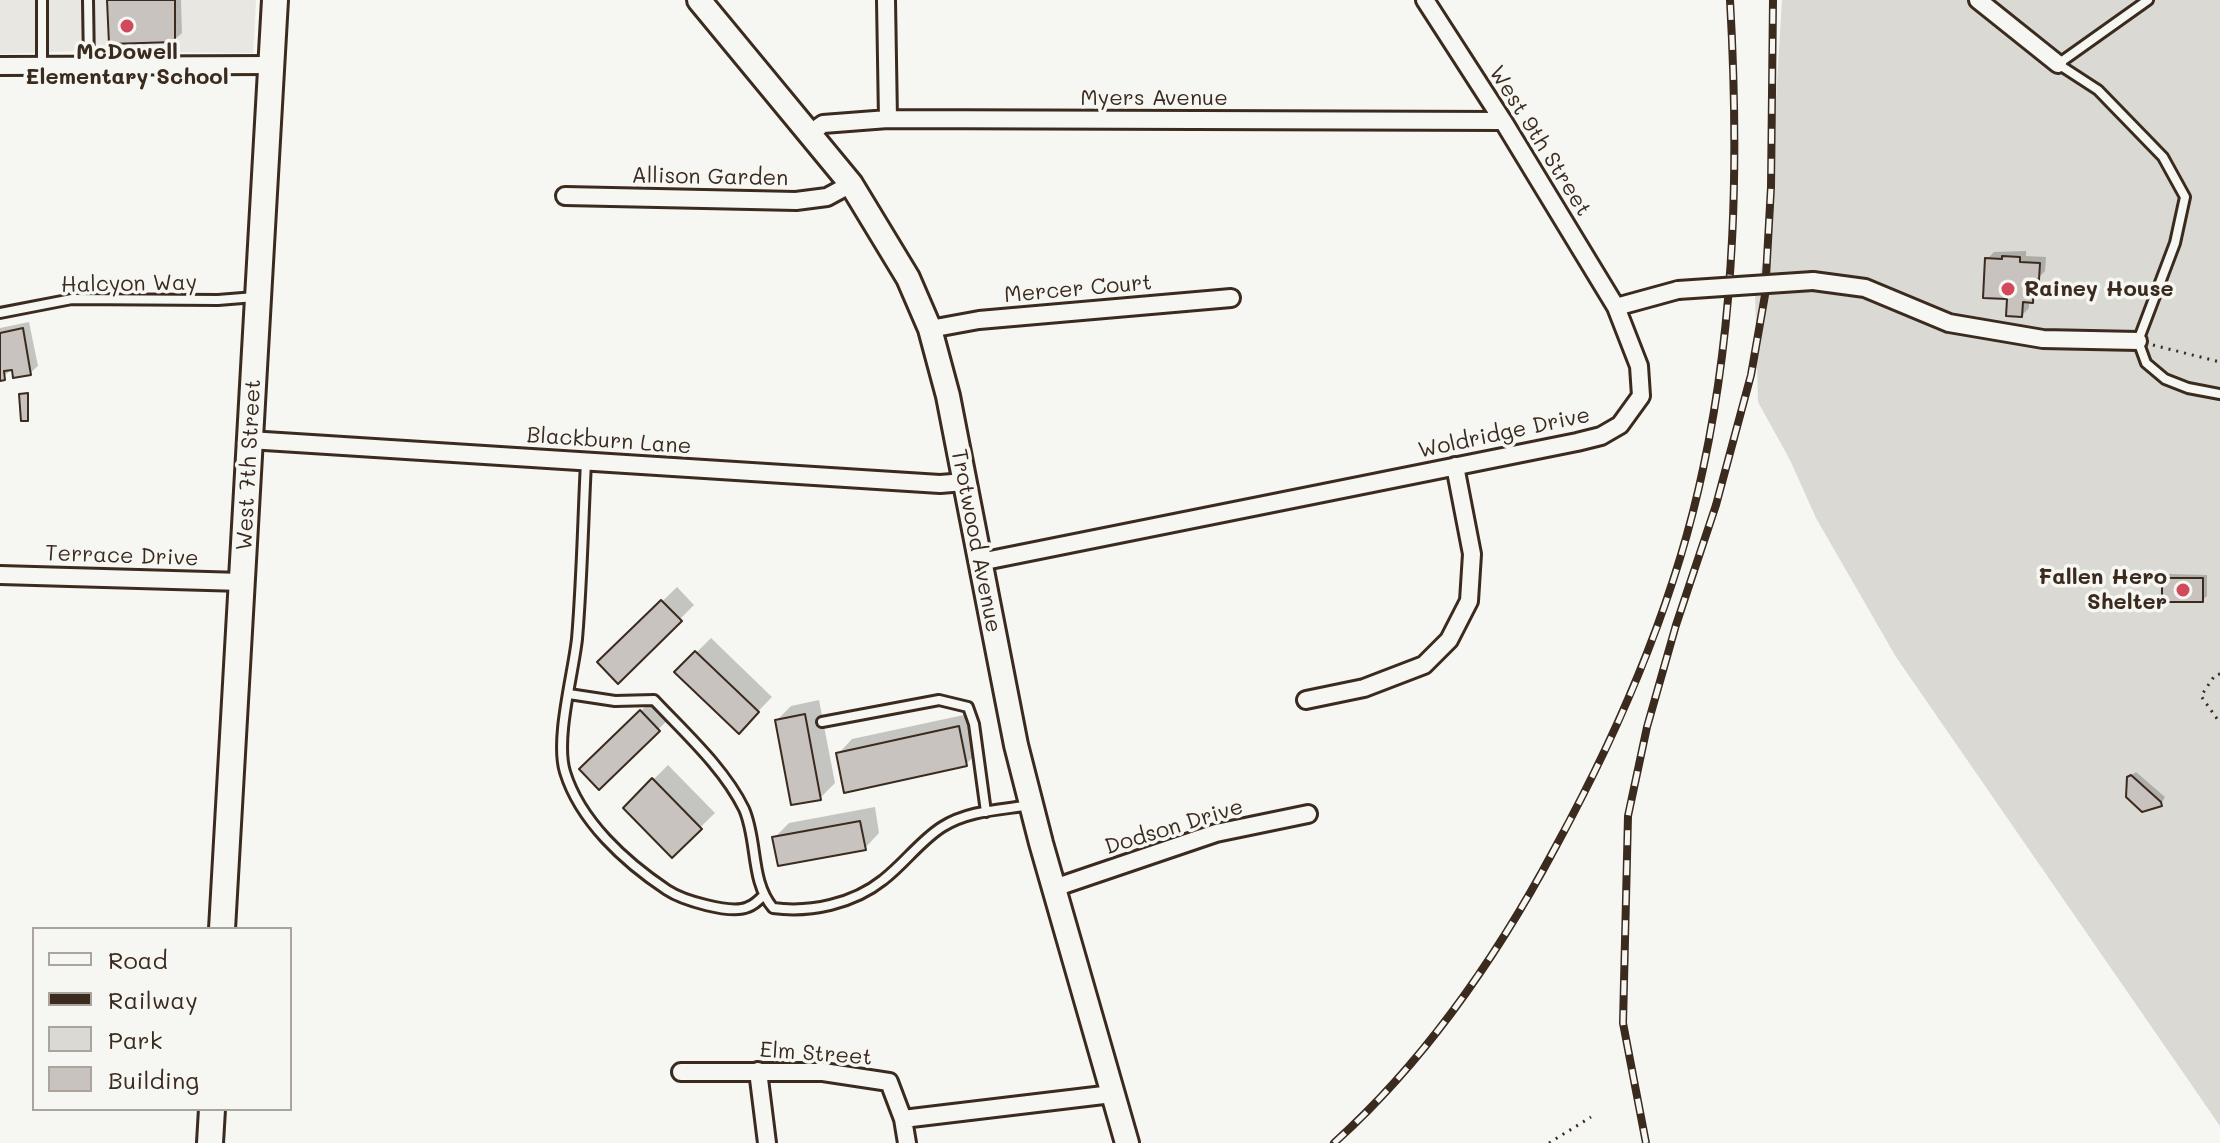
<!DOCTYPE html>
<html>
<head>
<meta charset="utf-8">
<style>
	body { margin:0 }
	#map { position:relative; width:2220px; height:1143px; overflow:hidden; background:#f6f6f2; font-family:Mali,sans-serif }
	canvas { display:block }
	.legend { position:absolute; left:32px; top:927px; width:260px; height:184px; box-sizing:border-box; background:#f6f6f2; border:2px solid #aba49d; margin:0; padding:10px 14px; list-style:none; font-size:24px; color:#3b2a1e }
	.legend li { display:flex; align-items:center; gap:16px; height:40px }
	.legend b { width:40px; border:2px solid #aba49d }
</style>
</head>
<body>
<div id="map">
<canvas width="2220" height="1143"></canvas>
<ul class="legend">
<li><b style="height:10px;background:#f6f6f2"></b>Road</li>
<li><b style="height:10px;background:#3b2a1e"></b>Railway</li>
<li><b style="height:22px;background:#dad9d3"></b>Park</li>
<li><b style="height:22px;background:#c8c3be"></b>Building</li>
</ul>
</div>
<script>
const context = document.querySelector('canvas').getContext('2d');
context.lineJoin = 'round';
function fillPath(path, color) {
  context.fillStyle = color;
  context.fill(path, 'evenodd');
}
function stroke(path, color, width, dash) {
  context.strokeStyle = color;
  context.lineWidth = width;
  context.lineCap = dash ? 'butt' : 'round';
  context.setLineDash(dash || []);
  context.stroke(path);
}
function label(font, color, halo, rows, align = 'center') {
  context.font = font + ' Mali,sans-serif';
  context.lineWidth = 7;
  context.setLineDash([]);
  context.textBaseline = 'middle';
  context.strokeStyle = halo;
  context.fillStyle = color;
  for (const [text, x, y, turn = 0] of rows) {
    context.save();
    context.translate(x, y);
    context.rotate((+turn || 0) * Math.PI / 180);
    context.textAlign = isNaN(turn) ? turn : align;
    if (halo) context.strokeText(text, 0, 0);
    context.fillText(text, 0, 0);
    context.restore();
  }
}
const built = new Path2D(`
	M0 0H256L253 53 78 51 0 54Z`);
const green = new Path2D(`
	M1782 0H2220V1126L1896 657 1816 518 1790 460 1758 402 1755 293 1764 258 1769 216Z`);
const shadow = new Path2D(`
	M109 0H181L182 33 174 40Z
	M2026 251V256L2046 257 2045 271 2040 276 2039 294 2029 301V308L2022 315 1987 259 1994 252Z
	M29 322 38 366 30 373 14 368 0 379V328Z
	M2168 574 2207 575V596L2202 600 2164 578Z
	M677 587 694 605 618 681 600 662Z
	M711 638 772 697 739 731 677 672Z
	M655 697 673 715 599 787 582 769Z
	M819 700 835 783 820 798 777 720 791 706Z
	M973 713 981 749 966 764 838 754 852 739Z
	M668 765 715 813 672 855 625 808Z
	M2136 772 2165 797 2161 804 2129 777Z
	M875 807 879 833 865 848 774 838 789 823Z`);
const building = new Path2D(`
	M107 0H175V42L109 44Z
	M2002 256 2020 257V262L2040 263 2039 280 2034 279 2033 303 2023 302 2022 317 2006 316 2007 299 1983 298 1985 258 2002 259Z
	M23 328 31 375 13 378 12 370 4 371 5 380 0 381V333Z
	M28 393V421H21L19 394Z
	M2162 578H2203V602H2162Z
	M661 600 682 621 618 684 597 662Z
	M695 651 759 712 739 734 674 672Z
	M640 710 660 731 599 790 579 769Z
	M805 714 821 800 791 805 775 720Z
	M959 726 967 766 844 793 836 753Z
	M2131 775 2161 802 2162 806 2142 812 2126 797 2127 777Z
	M652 778 702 829 672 858 623 808Z
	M860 821 866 850 778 866 772 837Z`);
const path = new Path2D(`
	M2153 345 2220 362
	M2220 674 2215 675 2201 696 2220 723
	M1549 1143 1591 1117`);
const lane = new Path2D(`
	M88 0 89 66
	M2148 0 2058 64 2098 90 2163 157 2185 197 2175 243 2138 341 2146 363 2165 379 2188 388 2220 394
	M42 65V0
	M0 313 72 299 218 300 255 297
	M586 462C583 521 582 580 577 639 573 675 555 739 565 772 580 821 625 862 667 890 682 900 731 915 748 907 754 905 759 900 763 896
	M569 694 615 701 654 700C685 733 724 768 744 809 758 841 750 881 773 908 810 913 853 904 883 880 904 864 920 841 942 827 969 810 1001 810 1031 805
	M822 722 939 700 968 707 974 724 986 812`);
const street = new Path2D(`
	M886 0 888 119
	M1978 0 2058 64
	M0 66 273 65
	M808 135 823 124 888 119 1503 121
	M565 196 796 201 827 197 851 184
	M1813 281 1865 288 1949 323 2043 339 2138 341
	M1616 307 1678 290
	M930 329 979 320 1231 298
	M249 440 940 484 965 482
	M980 562 1577 442 1601 436 1620 425 1641 396 1639 366 1616 307 1503 121 1425 0
	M0 575 242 582
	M1306 700 1364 688 1424 665 1449 640 1469 601 1472 554 1455 466
	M1054 888 1216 833 1308 814
	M758 1071 767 1143
	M681 1072H823L889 1082 903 1119 1112 1094
	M903 1119 907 1143`);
const secondary = new Path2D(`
	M699 0 851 184 908 278 930 329 948 396 1016 745 1041 843 1127 1143`);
const primary = new Path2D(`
	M222 929 275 0
	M210 1143 212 1109`);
const rail = new Path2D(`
	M1334 1143C1425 1061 1498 955 1555 848 1620 729 1675 602 1703 469 1736 315 1739 157 1730 0
	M1646 1143 1623 1023 1628 816 1647 727 1676 625 1716 505 1751 375 1765 295 1771 187 1773 0`);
const streetBridge = new Path2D(`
	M1678 290 1813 281`);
const markers = [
	[127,26,8,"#d1495b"],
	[2008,289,8,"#d1495b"],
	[2183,590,8,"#d1495b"]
];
const poiNames = [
	["McDowell",127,52],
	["Elementary School",127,77],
	["Rainey House",2024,289,"left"],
	["Fallen Hero",2167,577,"right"],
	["Shelter",2167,602,"right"]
];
const streetNames = [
	["Myers Avenue",1154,98],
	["West 9th Street",1540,141,58],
	["Allison Garden",710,177,1],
	["Halcyon Way",129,284,-1],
	["Mercer Court",1078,289,-5],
	["Woldridge Drive",1504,433,-12],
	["Blackburn Lane",609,441,4],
	["West 7th Street",249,465,-87],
	["Trotwood Avenue",976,541,79],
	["Terrace Drive",122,556,2],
	["Dodson Drive",1174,827,-17],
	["Elm Street",816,1054,4]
];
fillPath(built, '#e8e7e2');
fillPath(green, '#dad9d3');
fillPath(shadow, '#0003');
fillPath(building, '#c8c3be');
stroke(building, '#3b2a1e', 2);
stroke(lane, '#3b2a1e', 14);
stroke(street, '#3b2a1e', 22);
stroke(secondary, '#3b2a1e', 28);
stroke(primary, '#3b2a1e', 30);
stroke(path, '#3b2a1e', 3, [2, 6]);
stroke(lane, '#f6f6f2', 8);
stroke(street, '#f6f6f2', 16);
stroke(secondary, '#f6f6f2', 22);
stroke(primary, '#f6f6f2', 24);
stroke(rail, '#3b2a1e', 8);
stroke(rail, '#f6f6f2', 5, [15]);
stroke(streetBridge, '#3b2a1e', 22, []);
stroke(streetBridge, '#f6f6f2', 16);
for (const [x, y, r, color] of markers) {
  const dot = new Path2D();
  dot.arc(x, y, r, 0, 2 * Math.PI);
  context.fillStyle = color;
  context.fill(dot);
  stroke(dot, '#f6f6f2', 3);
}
label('bold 22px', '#3b2a1e', '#f6f6f2', poiNames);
label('22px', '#3b2a1e', '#f6f6f2', streetNames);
</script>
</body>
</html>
